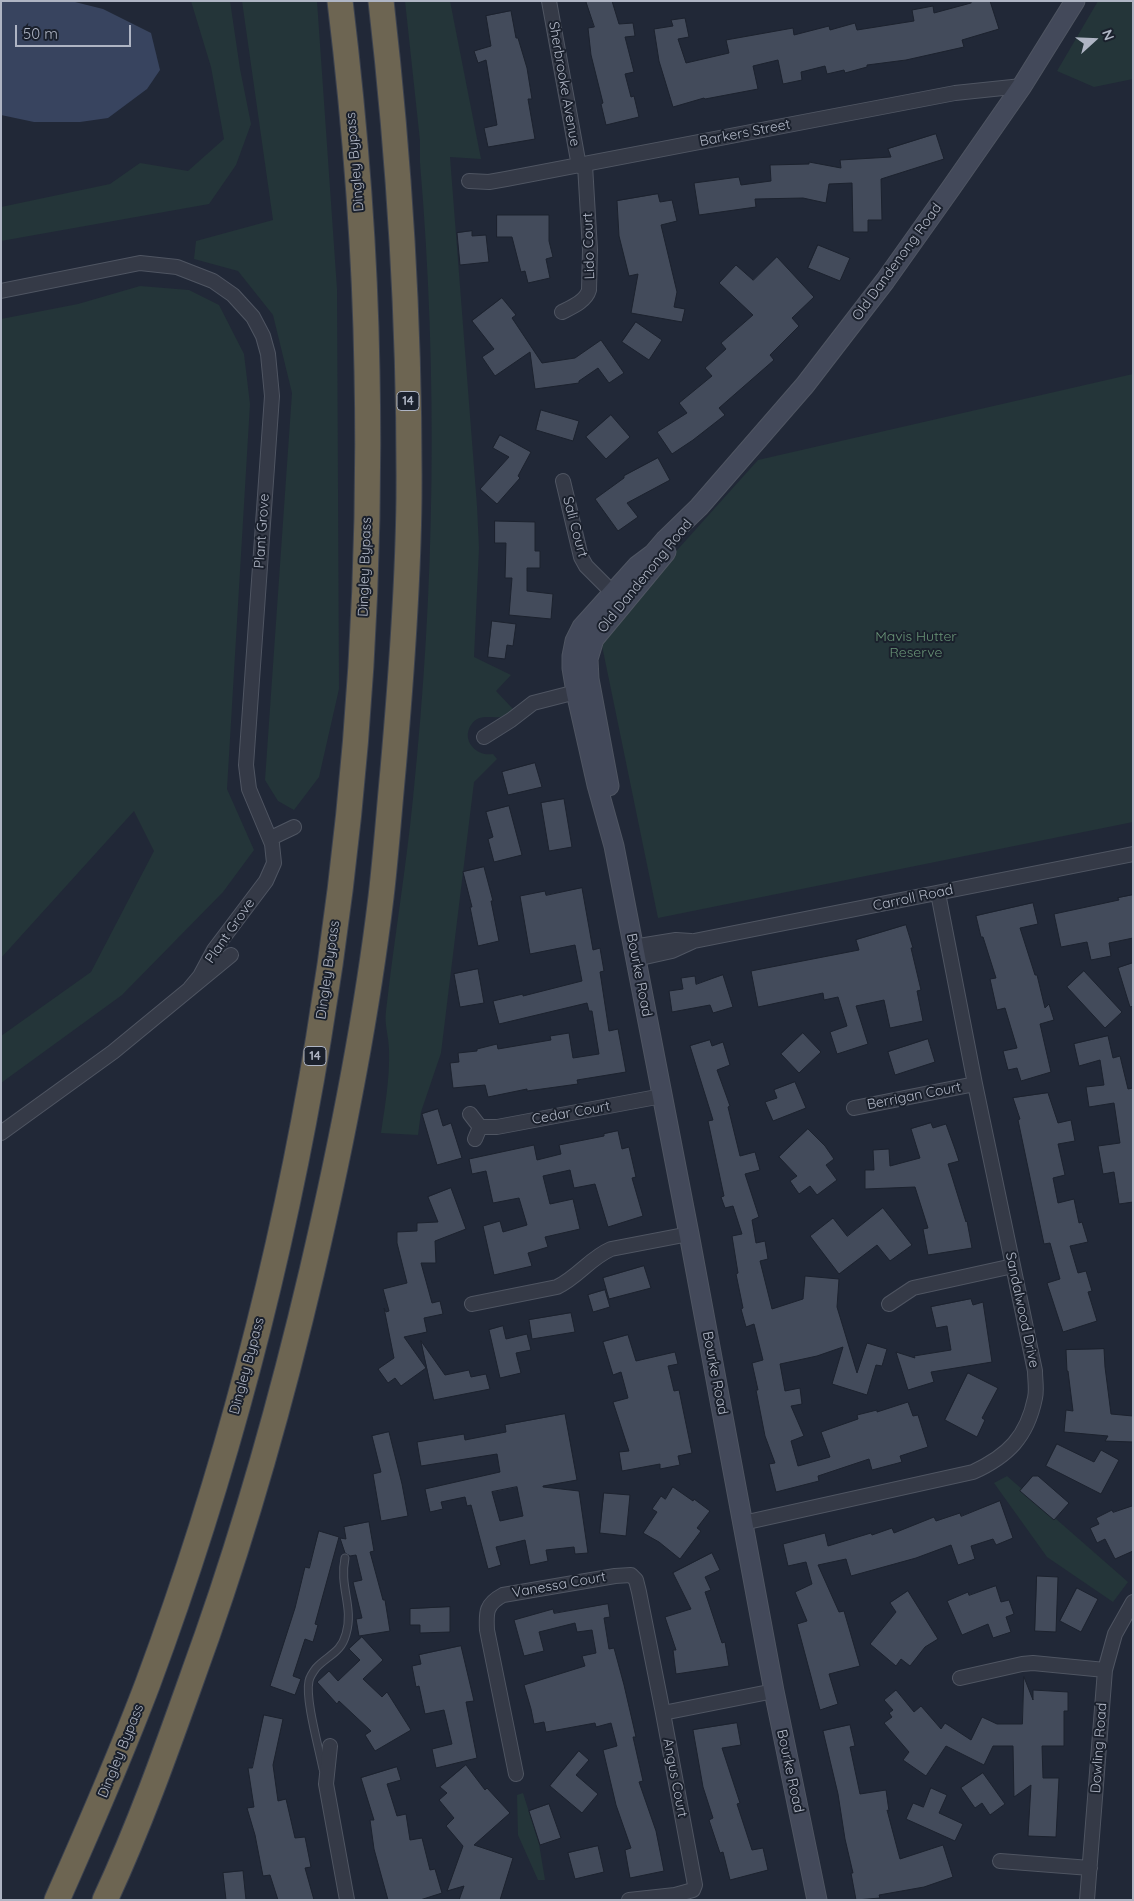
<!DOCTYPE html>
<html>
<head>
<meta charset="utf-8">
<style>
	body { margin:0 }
	#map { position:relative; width:1134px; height:1901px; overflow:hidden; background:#212837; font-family:Quicksand,sans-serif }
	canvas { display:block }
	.frame { position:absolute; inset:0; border:2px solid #afb5c4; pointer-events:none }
	.north { position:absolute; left:1069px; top:15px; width:50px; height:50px; -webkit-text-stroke:4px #1a202c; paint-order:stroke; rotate:70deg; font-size:14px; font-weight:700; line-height:20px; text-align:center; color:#afb5c4 }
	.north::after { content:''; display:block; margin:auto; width:18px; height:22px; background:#afb5c4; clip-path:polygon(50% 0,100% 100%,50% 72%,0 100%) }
	.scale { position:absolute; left:15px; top:25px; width:116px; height:22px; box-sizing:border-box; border:2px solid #afb5c4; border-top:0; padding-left:6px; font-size:15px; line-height:18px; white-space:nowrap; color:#afb5c4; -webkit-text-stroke:4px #1a202c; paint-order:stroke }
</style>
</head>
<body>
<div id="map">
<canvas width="1134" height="1901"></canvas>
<div class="frame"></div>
<div class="north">N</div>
<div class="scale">50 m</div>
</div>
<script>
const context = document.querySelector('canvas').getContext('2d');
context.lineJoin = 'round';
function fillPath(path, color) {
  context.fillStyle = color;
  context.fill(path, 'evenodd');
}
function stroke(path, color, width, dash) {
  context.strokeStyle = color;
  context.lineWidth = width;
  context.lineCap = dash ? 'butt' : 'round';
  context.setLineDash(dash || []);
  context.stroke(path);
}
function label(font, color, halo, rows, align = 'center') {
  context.font = font + ' Quicksand,sans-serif';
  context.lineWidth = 4;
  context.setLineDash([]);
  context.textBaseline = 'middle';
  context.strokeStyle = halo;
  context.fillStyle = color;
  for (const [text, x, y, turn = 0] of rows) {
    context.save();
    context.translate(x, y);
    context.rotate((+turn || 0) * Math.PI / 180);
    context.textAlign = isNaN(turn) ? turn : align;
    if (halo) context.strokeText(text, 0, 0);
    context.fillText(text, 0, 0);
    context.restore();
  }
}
const green = new Path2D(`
	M191 1H230L240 69 251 124 236 165 209 204 1 241V207L110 184 140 163 188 171 224 139 211 67Z
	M242 1H317L337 289 339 689 319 777 294 810 278 801 265 780 292 393 273 315 238 271 194 259 196 241 273 220Z
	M405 1H450L481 159 450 157 477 506 479 548 474 657 511 675 496 691 513 709C510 712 508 715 504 716 493 720 480 712 471 725 461 740 476 757 493 754L497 759 474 782 441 1053 421 1112 418 1135 381 1133C385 1106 390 1077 389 1050 389 1037 384 1024 386 1011 394 940 406 869 413 798 435 588 438 374 420 163V141Z
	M1098 1H1133V79L1094 87 1057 71Z
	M140 286 189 290 219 305 244 354 250 404 227 789 254 850 223 892 122 995 1 1083V1036L91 972 154 851 134 811 1 958V319L78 304Z
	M1133 374V822L658 918 600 636 758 460Z
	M1007 1476 1128 1582 1113 1602 1047 1557 994 1483Z
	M523 1793 539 1844 545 1880H538L518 1835 517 1795Z`);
const water = new Path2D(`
	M1 1H71L103 9 151 33 160 70 147 89 108 118 80 122H34L1 115Z`);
const building = new Path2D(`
	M586 1H612L619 24 633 23 635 36 625 37 634 72 625 74 631 97 634 96 639 117 606 125 601 104 603 103 591 55 588 28 594 27Z
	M970 1H990L999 29 962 40 964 47 906 60 867 65V67L845 73 844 70 827 74 825 66 801 72 802 80 783 84 778 60 753 66 758 89 705 99 704 98 673 107 659 61 654 29 673 26 671 20 685 18 689 37 678 39 686 63 729 53 726 40 793 28 794 35 829 26 830 30 855 23 857 30 914 21 912 10 933 6 934 13 971 3Z
	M511 11 516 38H518L527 68 532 99H528L535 139 488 147 484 128 497 125 486 60 478 63 474 51 491 46 486 16Z
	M936 134 944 159 881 179 882 220H868V232H853L852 183 829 184 826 203 803 198 755 199 756 207 699 215 694 183 739 177 741 185 771 181 770 165 809 164V162L841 168 840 160 891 157 888 149Z
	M658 194 660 202 672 200 677 221 661 225 677 292 674 307 685 309 682 322 631 313 638 274 629 276 619 236 617 201Z
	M497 215H549V241L553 257 546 259 550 278 528 283 525 271 521 272 512 237H497Z
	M472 231V236L486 235 489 262 460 265 457 233Z
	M818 245 850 258 840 281 808 268Z
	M777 257 814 297 792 318 799 326 770 355 774 360 719 408 725 415 693 440 672 454 657 432 687 413 679 403 712 376 705 368 726 349 721 343 753 315 719 283 736 265 753 280Z
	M502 298 516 315 512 318 542 363 575 358 601 340 624 373 609 383 598 368 579 381V383L535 389 530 352 495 376 482 357 494 349 472 321Z
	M636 322 662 340 649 360 622 342Z
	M541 410 579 421 573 441 536 430Z
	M611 415 630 437 606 459 586 437Z
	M500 435 531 452 518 476 520 478 497 504 480 489 509 457 493 448Z
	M658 458 670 480 627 503 638 517 618 531 595 499 624 478V476Z
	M495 521 535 522V551H540V568H527V591L553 594 551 619 509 615 512 578H505L506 543H495Z
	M492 621 516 624 513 646 507 645 505 659 488 657Z
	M535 763 542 787 508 795 502 772Z
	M564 799 572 847 549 851 541 803Z
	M509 806 522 855 494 862 488 839 493 837 486 812Z
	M484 867 493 901H491L499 941 478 946 470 907H472L463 872Z
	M582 888 593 950 600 948 604 971 600 972 609 1031 618 1029 626 1072 577 1080 578 1084 527 1091V1089L488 1097 485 1085 453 1088 450 1063 459 1062 458 1053 477 1051V1049L497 1044 498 1049 551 1040 550 1036 569 1033 573 1058 599 1054 592 1011H589L587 1003 499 1024 493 1001 523 994V996L582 981 575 945 530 954 520 896 545 891 546 895Z
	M1133 895V938L1109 943 1111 956 1091 960 1087 942 1061 947 1054 914 1119 900 1118 898Z
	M1033 903 1038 924 1020 928 1035 975H1037L1045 1008 1049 1004 1054 1020 1040 1024 1051 1072 1021 1081 1017 1068 1008 1070 1003 1051 1017 1048 1005 1008 997 1010 990 979 996 978 983 937H981L976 916Z
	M906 925 913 948H911L921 990 917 991 923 1021 890 1028 884 1000 856 1006 868 1044 837 1054 830 1032 847 1026 838 997 824 1000 823 993 758 1007 751 971 859 950 856 940Z
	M1133 963V1006L1130 1007 1118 968Z
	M478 969 484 1003 460 1007 454 974Z
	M1084 971 1122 1012 1105 1028 1067 987Z
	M723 975 733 1007 713 1013 710 1005 672 1012 669 991 683 989 681 978 695 976 696 984Z
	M803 1033 821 1052 799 1073 781 1054Z
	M1108 1036 1113 1058 1120 1056 1128 1089 1133 1088V1202L1119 1204 1114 1172 1103 1174 1098 1146 1120 1143 1114 1103 1089 1107 1086 1087 1104 1085 1100 1060 1079 1066 1074 1044Z
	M928 1039 935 1062 895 1075 888 1052Z
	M710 1040 712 1046 723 1042 730 1065 717 1070 730 1106 728 1107 740 1156 755 1152 760 1170 745 1174 759 1217 752 1220 756 1243 765 1241 768 1259 760 1261 772 1309 803 1299 805 1276 839 1279 837 1307 857 1373 867 1343 887 1349 882 1366 876 1365 867 1395 832 1384 843 1347 817 1356 780 1364 785 1391 800 1388 802 1404 791 1406 804 1436 791 1441 798 1466 830 1457 821 1432 858 1419 857 1415 877 1410V1412L908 1402 913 1416 918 1415 928 1447 900 1456 902 1462 872 1470 869 1459 818 1476 819 1481 776 1492 769 1464 775 1463 765 1436 756 1390H758L752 1363 763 1360 754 1324 746 1327 741 1309 743 1308 736 1274 738 1273 732 1236 742 1234 733 1206 725 1208 721 1197 724 1196 708 1121 713 1120 690 1046Z
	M795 1082 806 1108 773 1121 765 1102 777 1098 774 1090Z
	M1048 1093 1058 1123 1071 1120 1075 1141 1058 1144 1065 1175 1053 1178 1058 1203 1074 1199 1079 1223 1082 1222 1088 1242 1070 1246 1078 1273 1086 1271 1092 1291 1088 1292 1097 1321 1063 1332 1047 1283 1060 1279 1050 1243 1044 1244 1018 1120 1020 1119 1013 1098Z
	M438 1109 443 1126 451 1123 462 1158 437 1165 422 1114Z
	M931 1123 933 1128 946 1124 955 1149 959 1161 948 1164 966 1222 967 1221 972 1248 928 1255 923 1229 928 1228 915 1187 865 1189V1170H874L873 1150 889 1149 890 1166 920 1158 911 1129Z
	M808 1129 825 1146 834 1159 826 1165 837 1180 817 1195 810 1186 799 1194 790 1181 797 1176 779 1157Z
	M618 1131 622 1149 629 1147 636 1177 632 1178 643 1216 608 1227 595 1184 574 1188 570 1170 543 1176 550 1204 573 1199 580 1229 545 1237 548 1247 528 1253 532 1266 494 1275 483 1226 500 1221 503 1232 527 1225 519 1198 493 1203 486 1171 472 1174 469 1159 534 1145 537 1160 561 1154 559 1145 604 1136V1134Z
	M451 1188 466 1229 435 1241 436 1263H421L432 1303 440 1301 443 1314 424 1318 427 1332 404 1337 426 1368 401 1386 395 1378 388 1383 378 1369 394 1358 384 1308 386 1312 389 1311 383 1289 407 1283 397 1243V1232L417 1231V1223L438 1222 428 1197Z
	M883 1208 912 1245 890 1261 877 1245 839 1274 810 1236 833 1218 847 1236Z
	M644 1266 651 1288 609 1299 603 1278Z
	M605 1290 610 1307 593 1312 588 1295Z
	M971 1299 973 1305 983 1302 992 1362 931 1372 934 1382 908 1390 896 1352 915 1358 914 1356 951 1350 947 1326 936 1328 931 1307Z
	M571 1313 575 1332 532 1339 529 1320Z
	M503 1326 506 1339 527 1334 531 1350 516 1353 521 1373 500 1378 489 1330Z
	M628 1335 636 1361 675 1352 678 1364 668 1366 674 1391 679 1390 692 1453 678 1456 680 1465 660 1469V1464L622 1471 619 1452 629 1451 613 1402 628 1398 621 1372 613 1375 603 1342Z
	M421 1341 445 1375 469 1370 471 1377 486 1374 490 1389 434 1400Z
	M1104 1349 1105 1367 1111 1414 1133 1416V1442L1105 1441 1108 1436 1064 1432 1066 1410 1073 1411 1068 1371H1067L1066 1350Z
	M968 1373 998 1388 982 1418 985 1420 977 1437 945 1420Z
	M565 1414 577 1480 543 1486V1487L579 1491 588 1553 575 1554 574 1547 546 1550 548 1561 530 1565 525 1540 496 1547 501 1565 488 1569 471 1505 467 1506 465 1497 441 1502 443 1509 430 1512 425 1489 500 1472 497 1454 421 1466 417 1442 464 1434 465 1440 506 1432 505 1425ZM517 1487 523 1516 500 1521 492 1492Z
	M389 1432 402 1484 408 1516 381 1521 373 1474 381 1472 372 1436Z
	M1057 1444 1094 1462 1101 1450 1119 1460 1101 1494 1046 1466Z
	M1033 1476H1038L1069 1503 1054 1520 1020 1491Z
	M673 1487 693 1501 694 1499 710 1511 697 1528 701 1531 680 1559 659 1542 643 1533 657 1512 652 1509 661 1496 665 1499Z
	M604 1493 630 1495 626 1536 600 1533Z
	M1000 1501 1013 1538 996 1545 993 1539 971 1546 975 1559 958 1565 951 1545 916 1558 851 1576 846 1559 818 1565 839 1612 844 1611 860 1666 829 1674 838 1704 820 1710 797 1624 807 1621 795 1592 812 1584 806 1562 788 1566 783 1544 825 1533 828 1546 871 1533 872 1535 892 1528 894 1533 934 1517 936 1521 960 1513 961 1516Z
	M1133 1506V1551L1115 1559 1105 1539 1097 1543 1090 1528 1099 1524 1096 1518 1112 1510 1113 1512Z
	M369 1522 374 1551 370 1552 383 1600H385L390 1631 359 1636 356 1619 362 1618 353 1582 362 1580 356 1555 350 1556 345 1553 340 1538 346 1539 344 1527Z
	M319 1531 339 1537 315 1624 318 1625 313 1642 305 1639 293 1676 301 1679 295 1695 270 1686 295 1608 305 1567 309 1568Z
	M712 1553 720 1570 705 1577 711 1590 705 1592 722 1643 725 1642 729 1666 676 1674 673 1650H676L665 1617 691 1609 673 1573Z
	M1037 1576 1058 1577 1056 1632 1035 1631Z
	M996 1586 1001 1602 1009 1600 1014 1614 1006 1617 1011 1632 993 1638 988 1624 962 1635 947 1601 968 1592 969 1595Z
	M1077 1588 1098 1599 1081 1632 1060 1621Z
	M908 1591 938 1639 925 1647 910 1666 901 1659 896 1666 870 1644 896 1612 890 1603Z
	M608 1604 610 1617 604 1618 609 1649 614 1648 624 1685 636 1737H633L643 1781 639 1782 656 1831 664 1871 630 1878 625 1850 631 1848 616 1805 603 1750 617 1746 611 1723 596 1727 595 1723 546 1732 544 1722 534 1724 531 1709 524 1685 585 1666 582 1656 596 1653 592 1630 577 1632 575 1623 539 1632 544 1651 524 1656 514 1620 553 1609 554 1613Z
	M450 1607V1632L420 1633V1625H410V1609Z
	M362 1637 383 1660 363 1679 382 1697 387 1692 411 1730 375 1751 365 1735 371 1731 339 1701 337 1704 317 1682 329 1671 338 1681 360 1660 349 1649Z
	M461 1646 474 1701 466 1702 477 1758 436 1768 432 1749 452 1744 444 1710 425 1714 419 1686 416 1687 412 1666 421 1664 419 1655Z
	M1024 1677 1033 1700V1690L1068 1692V1711H1064V1746H1042L1043 1778H1059L1056 1837 1028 1836 1031 1785 1014 1797 1013 1746H993L984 1765 946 1746 926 1776 903 1760 909 1752 884 1723 892 1717 889 1713 893 1710 884 1700 896 1690 914 1712 921 1706 941 1729 945 1723 971 1740 982 1717 997 1724H1022Z
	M264 1715 283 1719 273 1765 278 1801 286 1799 295 1838 305 1837 311 1867 305 1868 314 1900H278L270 1875 263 1876 255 1835 247 1808 254 1807 248 1768H252Z
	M737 1723 741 1745 722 1748 740 1803 737 1804 752 1850 763 1848 768 1870 730 1880 723 1852 720 1853 709 1820 713 1818 703 1787 693 1730Z
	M850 1725 855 1746 850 1747 860 1794 886 1790 889 1811 887 1810 900 1859 943 1845 953 1877 924 1887 879 1895 880 1898 856 1900 851 1873H853L845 1839 838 1794 823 1731Z
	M579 1751 589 1760 576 1775 598 1794 582 1813 550 1786Z
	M466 1765 485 1790 487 1788 510 1813 474 1845 513 1858 500 1900H459L464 1886 447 1891 463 1846 446 1826 454 1818 439 1800 447 1793 440 1787Z
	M397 1767 401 1780 387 1784 397 1816 406 1814 410 1840 422 1838 430 1870 435 1869 442 1893 420 1900H388L374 1849 370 1820H374L361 1778Z
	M983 1773 1005 1804 990 1815 982 1803 975 1808 961 1788Z
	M931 1788 947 1795 939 1813 963 1824 955 1841 906 1819 913 1803 923 1807Z
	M549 1804 561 1838 540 1845 529 1811Z
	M598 1846 604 1872 575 1879 568 1853Z
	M243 1871 246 1900H226L223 1873Z`);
const lane = new Path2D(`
	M323 1769C319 1748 305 1699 309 1681 310 1676 313 1672 316 1668 328 1655 341 1653 346 1634 354 1607 339 1587 345 1558`);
const street = new Path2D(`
	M549 1 579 166
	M469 181 489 182 506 179 955 93 1022 86
	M1 291 140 263 177 267 213 281 233 295 253 317 263 336 268 354 272 396 246 765 249 789 272 844 274 863 266 881 214 950 200 976 190 988
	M562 312C572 307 586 301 589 290L590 250 585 165
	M563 481 581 557 586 566 612 592
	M484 737 511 720 533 703 576 692
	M271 838 294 827
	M633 947 676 940 691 941
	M636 959 672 951 694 941 1133 854
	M854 1108 975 1084
	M470 1114 480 1127
	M480 1127H497L662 1096
	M1 1133 113 1052 231 955
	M475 1139 480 1127
	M472 1304 557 1287C578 1277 590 1258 611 1249L689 1234
	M889 1304 913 1288 1013 1266
	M743 1523 973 1472C1008 1456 1027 1437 1035 1398 1037 1390 1035 1380 1035 1371L975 1084 938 893
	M960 1678 1022 1664 1033 1663 1105 1670
	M330 1746 326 1784 347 1900
	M516 1774 487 1630C486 1612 486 1604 503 1595L615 1576 631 1575 636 1580 639 1592 663 1713
	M1000 1861 1090 1868
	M629 1900 675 1895 693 1890 695 1885 663 1713 774 1691
	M1087 1900 1105 1670 1115 1634 1133 1602`);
const secondary = new Path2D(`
	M609 786 589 679 588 659 594 639 666 552
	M817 1900 774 1691 689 1234 614 846 597 785 576 692 572 668V656L575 641 582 627 637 566 653 554 665 540 699 507 805 385 885 281 951 188 1022 86 1075 1`);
const highway = new Path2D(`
	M57 1900C89 1828 120 1757 148 1683 302 1268 376 815 367 371 365 248 355 124 340 1
	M105 1900C145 1814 175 1725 207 1636 249 1516 283 1394 312 1271 341 1147 366 1022 381 897 386 855 389 812 393 770 401 680 408 589 409 498 410 332 400 166 381 1`);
const shields = [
	[408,401,22],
	[315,1056,22]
];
const shieldNames = [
	["14",408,401],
	["14",315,1056]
];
const streetNames = [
	["Sherbrooke Avenue",564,84,80],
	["Barkers Street",745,133,-11],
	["Dingley Bypass",355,162,-95],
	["Lido Court",589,246,-92],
	["Old Dandenong Road",897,262,-54],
	["Sali Court",575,527,75],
	["Plant Grove",262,531,-86],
	["Dingley Bypass",365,567,-88],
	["Old Dandenong Road",645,576,-51],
	["Carroll Road",913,898,-12],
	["Plant Grove",230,931,-55],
	["Dingley Bypass",328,970,-82],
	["Bourke Road",639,975,79],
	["Berrigan Court",914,1096,-11],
	["Cedar Court",571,1113,-10],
	["Sandalwood Drive",1022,1310,78],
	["Dingley Bypass",247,1366,-75],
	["Bourke Road",715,1373,79],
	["Vanessa Court",559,1585,-10],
	["Dowling Road",1099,1748,-86],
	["Dingley Bypass",121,1751,-68],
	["Bourke Road",790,1771,78],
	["Angus Court",675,1778,79]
];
const parkNames = [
	["Mavis Hutter",916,637],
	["Reserve",916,653]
];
fillPath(green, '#243539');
fillPath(water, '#38445f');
fillPath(building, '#434b5b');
stroke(building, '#1c222e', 1);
stroke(lane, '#4f5562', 9);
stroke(street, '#4f5562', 16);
stroke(secondary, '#4f5562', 21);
stroke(highway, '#3c424f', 27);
stroke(lane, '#353a47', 7);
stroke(street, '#353a47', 14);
stroke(secondary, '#43495a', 19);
stroke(highway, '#6d6552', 25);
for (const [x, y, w] of shields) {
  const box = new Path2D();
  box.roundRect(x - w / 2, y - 9.5, w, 19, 4);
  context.fillStyle = '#1a202c';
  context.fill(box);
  stroke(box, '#afb5c4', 1);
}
label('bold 12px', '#afb5c4', null, shieldNames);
label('14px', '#afb5c4', '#1a202c', streetNames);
label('14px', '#689376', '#1a202c', parkNames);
</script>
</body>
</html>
